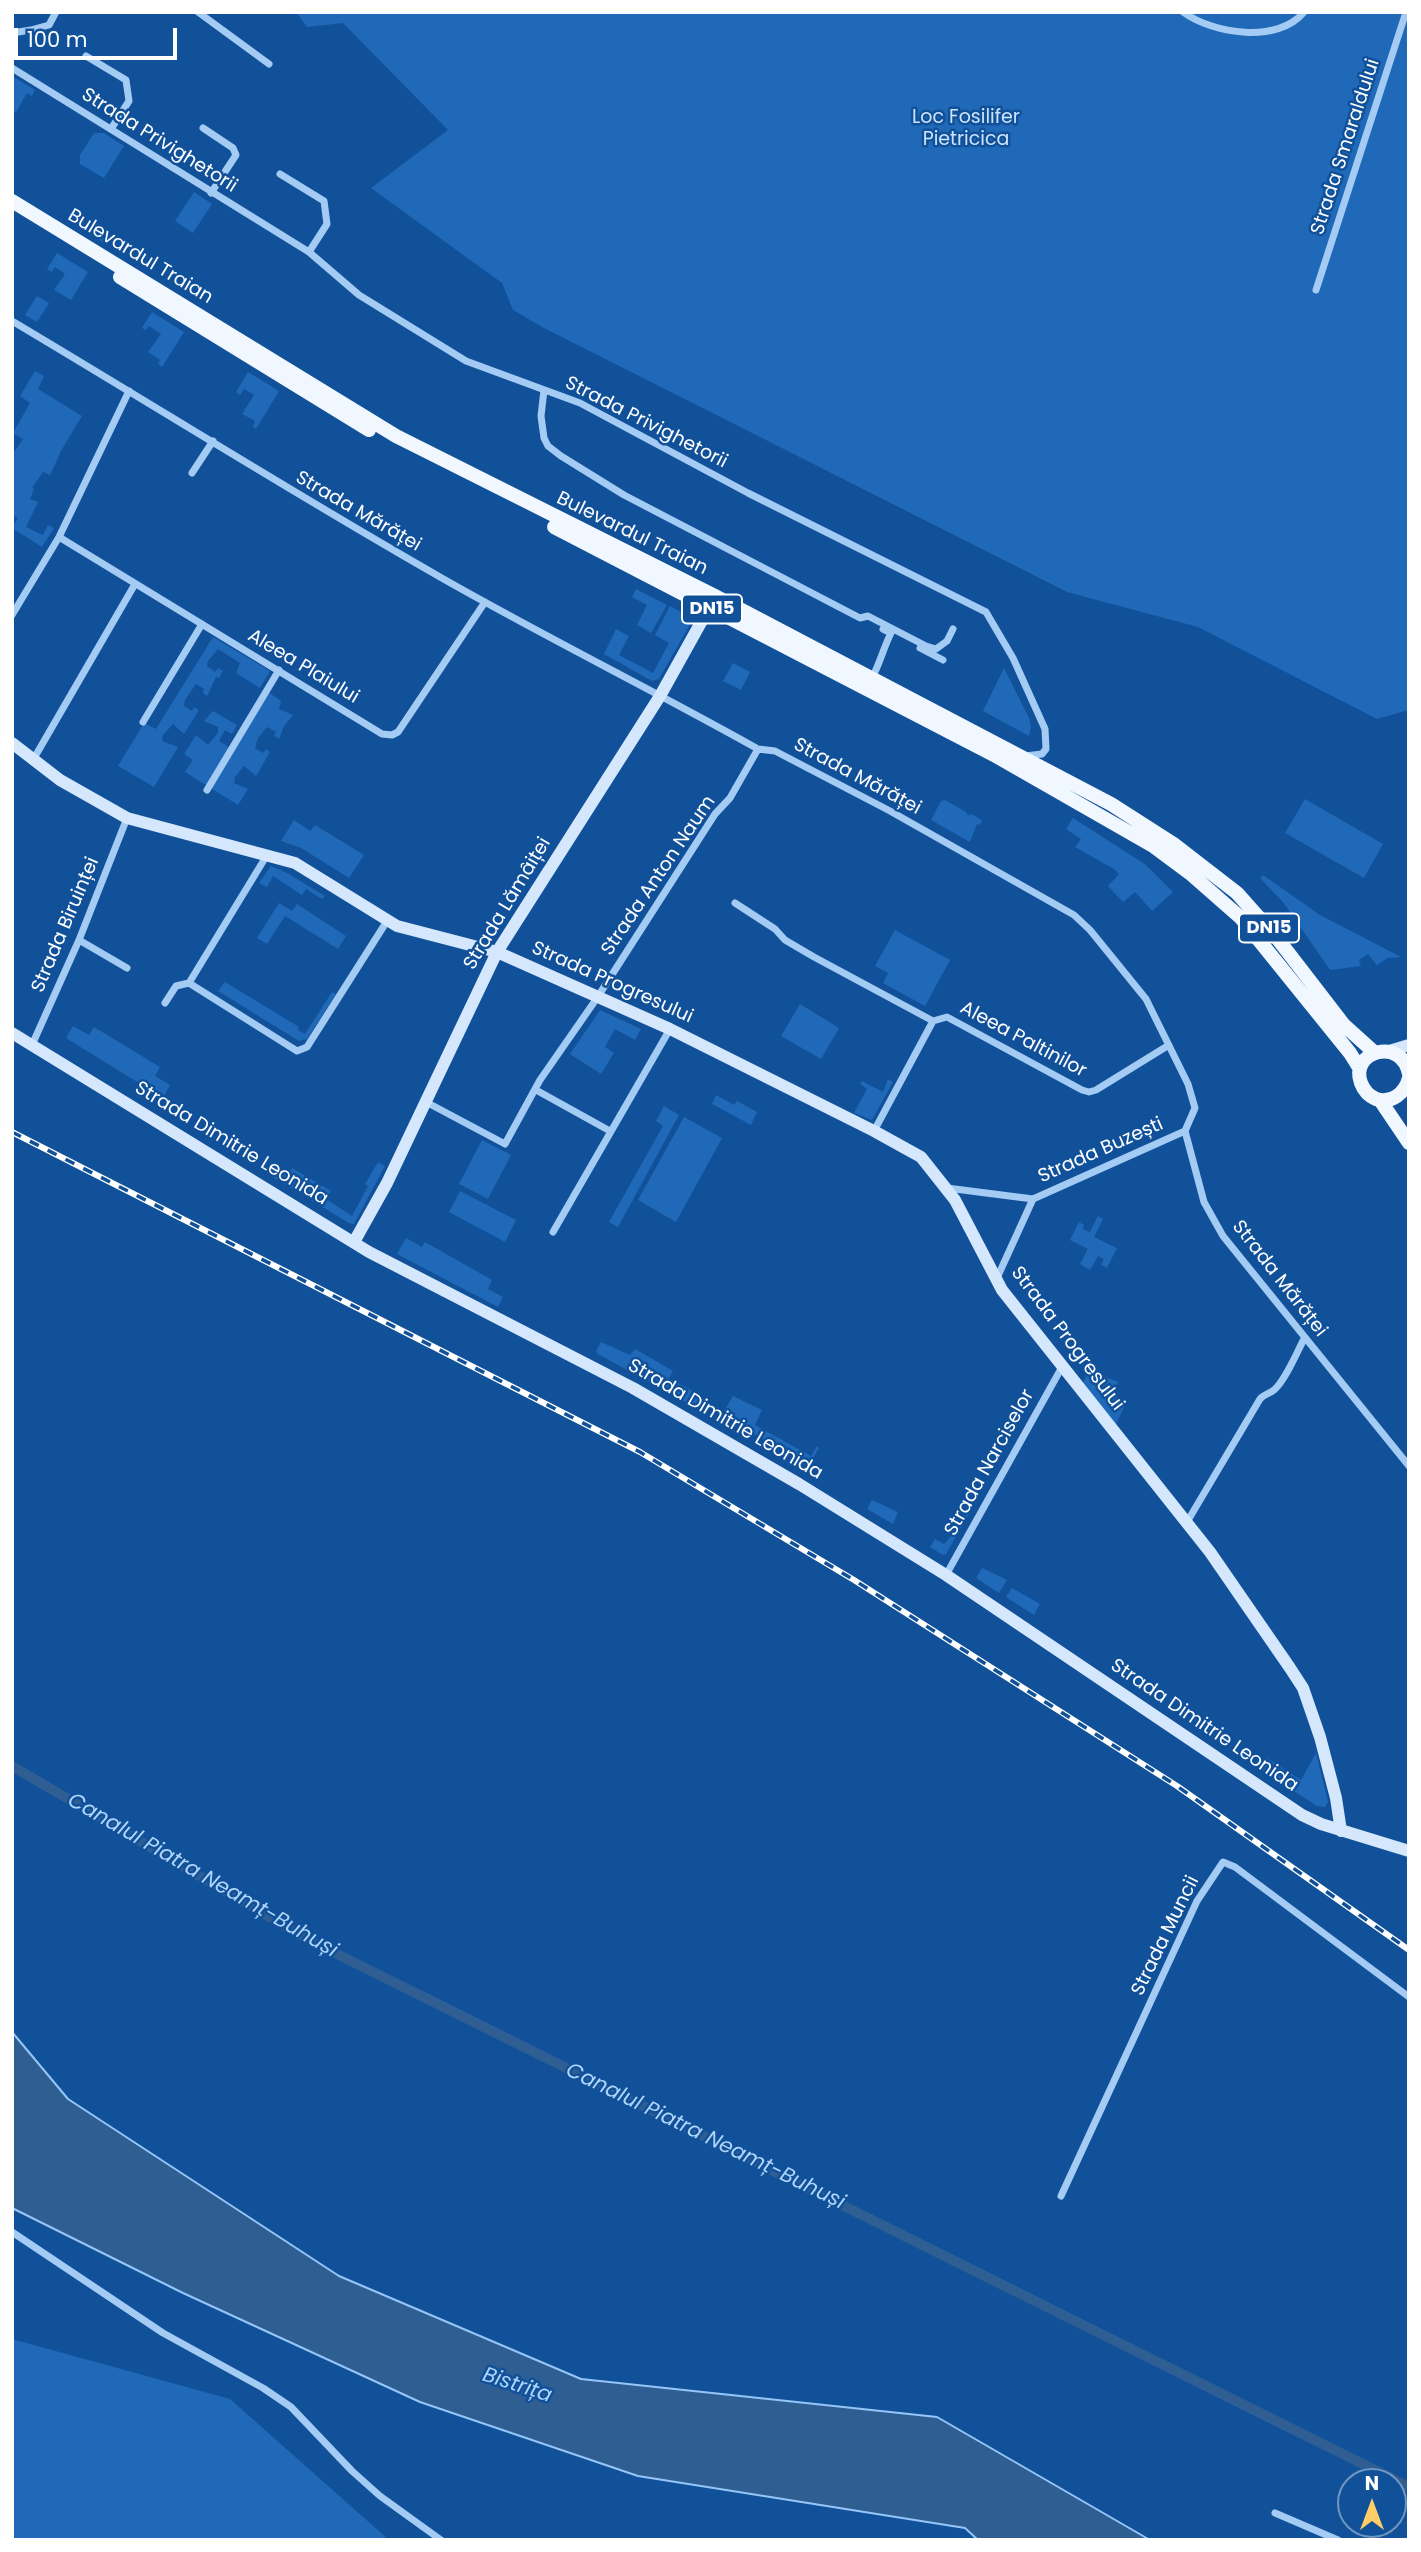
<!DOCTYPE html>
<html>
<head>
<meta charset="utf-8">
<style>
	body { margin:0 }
	#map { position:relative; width:1421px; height:2552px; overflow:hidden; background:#11519a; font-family:Poppins,sans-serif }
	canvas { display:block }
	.frame { position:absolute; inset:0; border:14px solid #fff; pointer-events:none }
	.north { position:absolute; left:1337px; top:2468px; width:70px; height:70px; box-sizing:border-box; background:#11519a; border:2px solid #7097c2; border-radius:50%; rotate:0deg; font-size:19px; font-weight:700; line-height:28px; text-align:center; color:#fff }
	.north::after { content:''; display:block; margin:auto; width:24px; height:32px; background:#ffce67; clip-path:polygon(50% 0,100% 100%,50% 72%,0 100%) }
	.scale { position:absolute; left:14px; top:28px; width:163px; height:32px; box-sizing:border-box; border:4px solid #fff; border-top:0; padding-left:9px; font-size:21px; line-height:24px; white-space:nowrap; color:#fff; -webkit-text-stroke:5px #11519a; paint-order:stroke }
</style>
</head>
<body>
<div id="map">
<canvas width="1421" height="2552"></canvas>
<div class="frame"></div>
<div class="north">N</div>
<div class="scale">100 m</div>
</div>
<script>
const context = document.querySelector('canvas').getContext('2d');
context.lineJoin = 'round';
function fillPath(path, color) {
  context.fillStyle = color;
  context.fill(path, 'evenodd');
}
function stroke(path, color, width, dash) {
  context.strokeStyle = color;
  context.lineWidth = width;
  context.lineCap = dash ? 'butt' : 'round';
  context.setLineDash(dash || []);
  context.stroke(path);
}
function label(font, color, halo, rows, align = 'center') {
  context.font = font + ' Poppins,sans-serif';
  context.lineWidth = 5;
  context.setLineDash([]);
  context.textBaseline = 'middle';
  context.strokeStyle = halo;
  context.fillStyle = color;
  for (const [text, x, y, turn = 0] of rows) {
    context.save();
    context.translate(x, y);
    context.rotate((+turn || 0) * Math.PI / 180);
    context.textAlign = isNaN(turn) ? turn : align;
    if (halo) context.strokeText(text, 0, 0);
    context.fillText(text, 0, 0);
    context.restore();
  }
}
const green = new Path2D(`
	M296 12H1409V710L1377 719 1198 627 1067 592 544 328 513 310 502 283 371 188 448 130 343 23 307 27Z
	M12 76 35 90 32 96 27 93 16 112 12 110Z
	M94 133H104L124 146 104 178 80 164V155Z
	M194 192 212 204 193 233 175 221Z
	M70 214 111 239 107 245 67 220Z
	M57 253 88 272 71 300 54 290 65 274 55 267 52 272 47 269Z
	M37 296 49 303 37 322 25 315Z
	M152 312 184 332 162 367 158 364 160 360 148 352 161 334 149 326 146 330 142 328Z
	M35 371 44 376 38 389 82 416 62 449 50 475 43 472 32 488 34 489 30 499 38 502 26 527 43 535 48 525 54 528 42 547 12 528 18 518 12 515V455L23 439 13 433 30 403 20 396Z
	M248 372 279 391 256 429 253 427 255 421 242 414 254 395 244 389 240 395 236 392Z
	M636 589 667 605 651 633 637 625 647 605 632 597Z
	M670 606 693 619 659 679 652 681 604 654 616 629 629 636 619 655 653 673 669 643 655 635Z
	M213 637 270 671 260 688 236 673 240 663 218 649 208 661 207 666 215 672 218 668 223 671 219 678 216 677 207 696 203 693 204 689 196 684 185 700 184 706 192 711 194 707 199 710 184 734 173 724 163 735 162 741 178 747 154 787 118 766 144 723 156 729Z
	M733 663 750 672 741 690 723 681Z
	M1004 668 1029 718 1031 727 1029 736 983 711Z
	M267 691 281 701 279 709 293 715 284 726 279 739 274 736 276 732 267 727 258 738 255 748 263 753 266 749 270 752 256 776 244 766 235 777 234 783 248 789 238 805 185 772 193 760 184 754 196 735 208 745 218 733V727L204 721 213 711 237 725 232 734 225 730 219 741 232 749Z
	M1305 799 1383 844 1364 878 1285 833Z
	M945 800 966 812 968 816 971 814 982 820 980 825 977 824 970 842 931 820 941 801Z
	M1073 818 1146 865 1173 892 1152 911 1135 892 1123 902 1108 886 1119 874 1114 869 1075 847 1081 839 1066 829Z
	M294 820 310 831 315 825 364 855 349 878 301 848 281 841Z
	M271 866 287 873 325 896 322 899 306 889 302 895 273 876 267 887 259 883Z
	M1263 875 1320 915 1401 957 1388 958 1377 965 1368 954 1359 960 1361 966 1330 970 1283 902 1260 878Z
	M279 903 292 911 297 904 346 936 338 949 285 916 267 944 257 938Z
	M895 930 950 960 925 1006 883 983 888 973 875 966Z
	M225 982 299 1027 298 1030 305 1034 332 992 336 994 307 1039 299 1041 218 991Z
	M800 1004 839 1028 821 1059 781 1036Z
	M600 1010 641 1029 635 1040 615 1029 605 1047 614 1053 601 1074 570 1054Z
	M73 1026 89 1035 94 1027 160 1067 155 1076 170 1085 163 1098 66 1038Z
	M888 1079 893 1082 872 1120 854 1113 867 1089 860 1084 862 1081 883 1092Z
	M716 1095 734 1105 737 1101 757 1112 751 1125 712 1104Z
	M664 1106 679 1115 618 1227 609 1222 663 1126 656 1121Z
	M684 1117 722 1138 676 1222 638 1200Z
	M482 1140 511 1155 488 1199 459 1184Z
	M378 1162 385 1166 354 1224 349 1223 266 1173 271 1165 288 1175 292 1168 331 1191 326 1199 352 1216 368 1186 365 1184Z
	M460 1191 516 1220 505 1242 449 1212Z
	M1098 1216 1103 1219 1094 1237 1117 1248 1107 1268 1101 1265 1104 1259 1098 1256 1090 1270 1080 1264 1088 1249 1070 1240 1079 1222 1084 1225 1083 1229 1090 1232Z
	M406 1238 422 1247 425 1242 492 1280 488 1289 503 1297 498 1307 397 1254Z
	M601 1342 630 1355 635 1349 673 1371 669 1378 696 1393 694 1397 700 1401 696 1408 598 1354 596 1351Z
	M1090 1368 1096 1371V1373L1118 1382 1112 1394 1126 1403 1116 1424 1083 1383Z
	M733 1396 762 1410 755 1425 811 1456 817 1446 819 1448 809 1465 721 1416Z
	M872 1500 898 1512 893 1524 867 1509Z
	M964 1509 970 1512 946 1554 943 1555 930 1547 935 1539 944 1544 950 1537Z
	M982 1568 1007 1580 999 1593 976 1578Z
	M1012 1588 1040 1604 1034 1615 1006 1597Z
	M1316 1753 1328 1802 1325 1807 1317 1806 1260 1769 1267 1758 1301 1780Z
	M12 2339 230 2399 389 2540H12Z`);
const water = new Path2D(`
	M12 2032 68 2099 339 2276 581 2379 937 2417 1150 2540H978L965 2528 638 2476 420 2402 183 2293 12 2208Z`);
const canal = new Path2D(`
	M12 1766 305 1938 1409 2487`);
const street = new Path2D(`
	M198 12 269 64
	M1183 12C1213 34 1278 44 1304 12
	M12 33 31 30 49 25 56 12
	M86 56 126 80 129 101 111 129
	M12 68 309 252 359 295 466 361 580 403 748 493 986 612 1013 658 1045 729 1046 749 1042 754 1025 756
	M203 128 233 148 236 155 211 193
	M280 174 324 201 327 224 309 252
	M1316 290 1406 12
	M12 321C155 406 296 495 440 577 545 637 653 690 758 749L775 751 890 811 1074 915 1090 930 1146 999 1188 1084 1195 1108 1185 1131 1204 1202 1223 1236 1409 1466
	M544 390 541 416 544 438 548 446 561 456 624 495 860 618 868 616 926 646 936 649 947 641 953 629
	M129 391 59 537 382 734 392 735 398 732 485 602
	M192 473 213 441
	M12 615 59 537
	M920 648 943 660
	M872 678C880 663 883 649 891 633L883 629
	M143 722 202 624
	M33 760 135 584
	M207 790 279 670
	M735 903 775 929 785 940 814 957 933 1021 947 1017 1082 1090 1089 1092 1096 1090 1169 1045
	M79 940 127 968
	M189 983 297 1051 307 1047 387 921
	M165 1003 176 986 189 983 267 855
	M32 1045 79 940 127 818
	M536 1090 610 1131
	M426 1102 505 1144 540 1080 597 998 715 814 730 798 758 749
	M874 1131 933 1021
	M947 1188 1033 1199 1185 1131
	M553 1232 670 1029
	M997 1278 1033 1199
	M1187 1522 1260 1399C1264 1394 1269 1394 1274 1390 1285 1381 1297 1352 1304 1339
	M946 1575 1062 1367
	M1061 2196 1197 1901 1223 1862 1235 1867 1409 1997
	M12 2232 163 2333 263 2388 291 2407 352 2471 380 2496 441 2540
	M1275 2513 1338 2540`);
const secondary = new Path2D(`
	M12 743 60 780 127 818 295 863 397 926 497 952 670 1029 874 1131 921 1157 955 1200 1002 1290 1210 1552 1290 1668 1303 1688 1320 1737 1336 1798 1341 1831
	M12 1033 369 1252 633 1388 799 1484 946 1575 1302 1815 1321 1824 1409 1851
	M1389 1051 1409 1045
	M354 1242 387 1183 497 952 660 696 714 599`);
const primary = new Path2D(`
	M12 201 396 436 715 596 1111 804 1175 845 1237 893 1277 938 1344 1025 1375 1053
	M120 277 369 430
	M554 527 994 755 1153 846 1192 875 1241 918 1350 1053 1360 1069
	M1409 1074C1402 1036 1349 1051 1361 1083 1364 1091 1369 1096 1376 1099 1392 1104 1405 1093 1409 1078
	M1380 1100 1409 1143`);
const rail = new Path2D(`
	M12 1132 640 1452 854 1580 1177 1786 1409 1950`);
const shields = [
	[712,609,60],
	[1269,928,60]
];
const shieldNames = [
	["DN15",712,609],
	["DN15",1269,928]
];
const parkNames = [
	["Loc Fosilifer",966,118],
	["Pietricica",966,140]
];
const streetNames = [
	["Strada Privighetorii",159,141,32],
	["Strada Smaraldului",1346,147,-72],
	["Bulevardul Traian",140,257,31],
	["Strada Privighetorii",646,423,27],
	["Strada Mărăței",358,512,30],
	["Bulevardul Traian",632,534,26],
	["Aleea Plaiului",303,667,31],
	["Strada Mărăței",857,777,28],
	["Strada Anton Naum",659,876,-56],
	["Strada Lămâiței",508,904,-59],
	["Strada Biruinței",66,925,-67],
	["Strada Progresului",612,983,24],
	["Aleea Paltinilor",1023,1040,28],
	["Strada Dimitrie Leonida",231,1144,31],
	["Strada Buzești",1101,1151,-24],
	["Strada Mărăței",1279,1279,52],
	["Strada Progresului",1067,1339,53],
	["Strada Dimitrie Leonida",725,1420,30],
	["Strada Narciselor",990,1463,-61],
	["Strada Dimitrie Leonida",1204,1726,34],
	["Strada Muncii",1166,1936,-64]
];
const waterNames = [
	["Canalul Piatra Neamț-Buhuși",202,1876,30],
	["Canalul Piatra Neamț-Buhuși",705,2137,26],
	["Bistrița",517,2386,18]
];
fillPath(green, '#1f69b8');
fillPath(water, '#2f5e93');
stroke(water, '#96c6f8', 2);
stroke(canal, '#2f5e93', 10);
stroke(street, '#a4cbf4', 7);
stroke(secondary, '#d4e7fd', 12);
stroke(primary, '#f1f7ff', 14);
stroke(rail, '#fff', 6);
stroke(rail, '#11519a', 3.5, [10]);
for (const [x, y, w] of shields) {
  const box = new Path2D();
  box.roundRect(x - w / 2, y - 14.5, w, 29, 5);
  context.fillStyle = '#11519a';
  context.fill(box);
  stroke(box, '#fff', 2);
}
label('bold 18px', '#fff', null, shieldNames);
label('19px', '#cce4fe', '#11519a', parkNames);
label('19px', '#fff', '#11519a', streetNames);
label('italic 21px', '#b0d5fb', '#11519a', waterNames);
</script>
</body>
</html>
